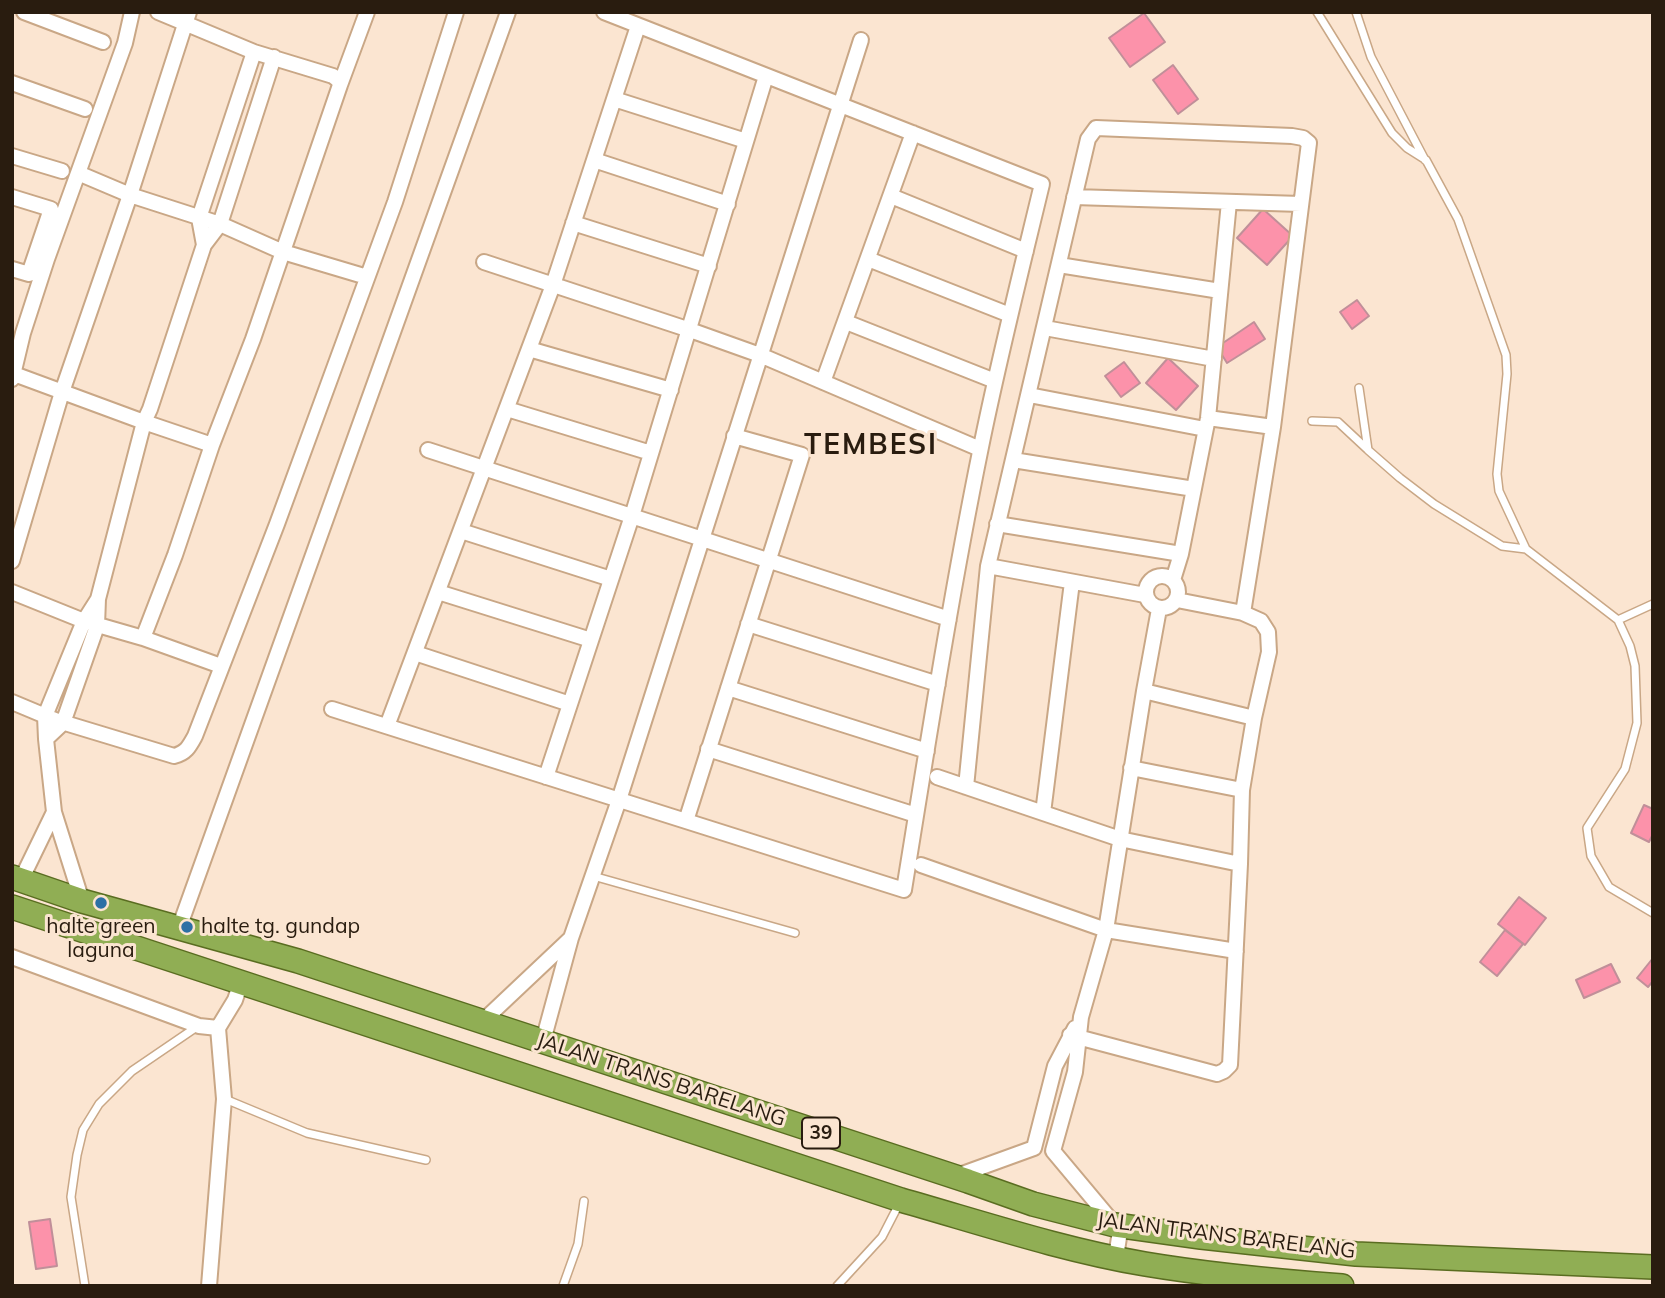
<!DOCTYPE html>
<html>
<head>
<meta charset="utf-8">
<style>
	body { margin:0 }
	#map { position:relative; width:1665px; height:1298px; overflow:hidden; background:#fbe5d1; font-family:Mulish,sans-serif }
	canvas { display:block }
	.frame { position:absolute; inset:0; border:14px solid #291c0f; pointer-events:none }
</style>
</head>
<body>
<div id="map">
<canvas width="1665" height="1298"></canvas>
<div class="frame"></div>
</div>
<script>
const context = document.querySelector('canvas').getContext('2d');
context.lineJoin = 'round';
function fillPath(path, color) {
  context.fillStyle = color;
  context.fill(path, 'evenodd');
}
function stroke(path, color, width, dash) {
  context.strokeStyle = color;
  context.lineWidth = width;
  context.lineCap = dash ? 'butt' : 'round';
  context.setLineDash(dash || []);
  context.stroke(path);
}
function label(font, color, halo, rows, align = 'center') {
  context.font = font + ' Mulish,sans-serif';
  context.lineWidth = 6;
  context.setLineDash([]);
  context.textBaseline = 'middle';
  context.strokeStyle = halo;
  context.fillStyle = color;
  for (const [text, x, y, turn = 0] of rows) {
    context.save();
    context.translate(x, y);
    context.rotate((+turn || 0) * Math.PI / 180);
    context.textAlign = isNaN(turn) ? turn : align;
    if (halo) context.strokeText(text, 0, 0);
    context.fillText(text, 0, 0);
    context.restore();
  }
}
const building = new Path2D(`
	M1144 13 1165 42 1130 67 1109 38Z
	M1173 65 1198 99 1178 114 1153 80Z
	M1263 209 1293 236 1267 265 1237 238Z
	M1357 300 1369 316 1352 329 1340 312Z
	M1254 322 1265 339 1227 363 1217 347Z
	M1168 358 1198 386 1176 410 1146 383Z
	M1124 362 1140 383 1121 397 1105 376Z
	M1644 805 1653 809V834L1649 842 1631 833Z
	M1519 897 1546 918 1525 945 1498 924Z
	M1505 930 1523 944 1497 976 1480 962Z
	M1653 958V981L1648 987 1637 978Z
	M1611 964 1620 982 1584 998 1576 980Z
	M50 1219 57 1266 36 1269 29 1222Z`);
const service = new Path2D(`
	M1317 12 1392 133 1407 148 1426 160 1458 219 1506 355 1507 374 1497 474 1499 491 1526 549
	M1356 12 1371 57 1425 160
	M1359 388 1368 450 1400 478 1434 504 1502 546 1526 549 1618 620 1630 646 1635 666 1637 723 1625 769 1587 828 1591 856 1609 887 1653 913
	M1312 421 1338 422 1367 449
	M1618 620 1653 604
	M593 876 795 933
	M225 1099 307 1133 426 1160
	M85 1286 71 1197 77 1155 83 1130 99 1104 132 1071 198 1026
	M563 1286 578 1244 584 1201
	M837 1286 882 1237 899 1204`);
const minor = new Path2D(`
	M24 12 103 42
	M12 83 85 109
	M340 85 367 12
	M614 99 746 141
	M12 156 62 171
	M594 160 728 204
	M78 173 130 195 220 224 283 252 367 277
	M891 196 1026 251
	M12 197 51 209 29 274 12 269
	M1074 197 1301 204
	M573 223 709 266
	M204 245 199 218 254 52
	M868 259 1010 315
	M484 262 690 330 760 355 980 449
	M1059 265 1220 291
	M846 322 995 381
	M1045 328 1214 359
	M529 349 671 390
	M14 374 144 422 212 445
	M12 379 23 333 47 259 125 43 132 12
	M823 382 913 133
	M1029 395 1205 429
	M507 409 651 453
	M1208 418 1273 427
	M428 450 949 619
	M1013 460 1194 489
	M997 524 1181 554
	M461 531 611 579
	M12 561 62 392 130 195 189 12
	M988 566 1145 595
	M1146 592a16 16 0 1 1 32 0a16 16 0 1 1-32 0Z
	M1173 580 1181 554 1208 418 1229 202
	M12 592 84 621 143 638 221 666
	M438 592 591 640
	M98 599 84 621 45 716 46 739 63 723 97 626 98 599 144 422 150 409 204 245 220 224 274 57
	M1177 600 1243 613
	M748 624 938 684
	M143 638 175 555 212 445 253 339 340 85 338 80 333 76 254 52 158 12
	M415 653 570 704
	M728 688 927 751
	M1144 691 1254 718
	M12 702 55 720 174 756C186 753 189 747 195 736L277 524 395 202 456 12
	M332 709 904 890C928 742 951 594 981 447 999 358 1021 271 1042 184L604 12
	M387 726 553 285 638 26
	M46 739 54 812 82 901
	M708 749 916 815
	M1131 768 1242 790
	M546 777 632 516 766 76
	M937 777 1120 839 1240 864
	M966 787 988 566 1088 139 1096 128 1292 136 1303 138 1309 143 1273 427 1243 613 1261 621 1268 632 1269 652 1254 718 1242 790 1240 864 1230 1065 1224 1071 1217 1074 1070 1035
	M1043 813 1072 582
	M686 821 802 455 734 436
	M921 865 1106 930 1236 951
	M21 880 54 812
	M179 928 508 12
	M12 957 199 1026 218 1028
	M483 1021 571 938
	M543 1041 571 938 619 800 861 40
	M954 1177 1034 1148 1055 1066 1075 1028
	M1116 1257 1120 1231 1053 1151 1075 1072 1081 1017 1106 930 1144 691 1159 609
	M209 1286 224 1099 218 1028 235 1000 241 982`);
const trunk = new Path2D(`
	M12 877 82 901 298 961 968 1181 1033 1204 1115 1225 1201 1237 1356 1254 1653 1267
	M12 907 901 1200C982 1223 1063 1250 1145 1264 1210 1275 1276 1281 1342 1286`);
const markers = [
	[101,903,7,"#2c70a5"],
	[187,927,7,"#2c70a5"]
];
const shields = [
	[821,1133,38]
];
const shieldNames = [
	["39",821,1133]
];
const poiNames = [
	["halte green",101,927],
	["laguna",101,951],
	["halte tg. gundap",201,927,"left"]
];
const streetNames = [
	["JALAN TRANS BARELANG",661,1080,18],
	["JALAN TRANS BARELANG",1226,1236,7]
];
const districtNames = [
	["TEMBESI",871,446]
];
fillPath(building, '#fc92aa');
stroke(building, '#c08f99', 2);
stroke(service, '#c9a786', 10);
stroke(minor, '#c9a786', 18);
stroke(trunk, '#5a6d21', 26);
stroke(service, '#fff', 7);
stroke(minor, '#fff', 14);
stroke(trunk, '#90ae54', 23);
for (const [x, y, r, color] of markers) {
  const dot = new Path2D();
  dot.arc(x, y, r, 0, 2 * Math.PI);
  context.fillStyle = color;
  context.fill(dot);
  stroke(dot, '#fbe5d1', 2.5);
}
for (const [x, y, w] of shields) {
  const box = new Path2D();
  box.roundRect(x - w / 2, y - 15.5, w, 31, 5);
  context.fillStyle = '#fbe5d1';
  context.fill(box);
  stroke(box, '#291c0f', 2);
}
label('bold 19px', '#291c0f', null, shieldNames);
label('21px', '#291c0f', '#fbe5d1', poiNames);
label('21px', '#291c0f', '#fbe5d1', streetNames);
context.letterSpacing = '2px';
label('bold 28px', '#291c0f', '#fbe5d1', districtNames);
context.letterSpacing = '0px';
</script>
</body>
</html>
